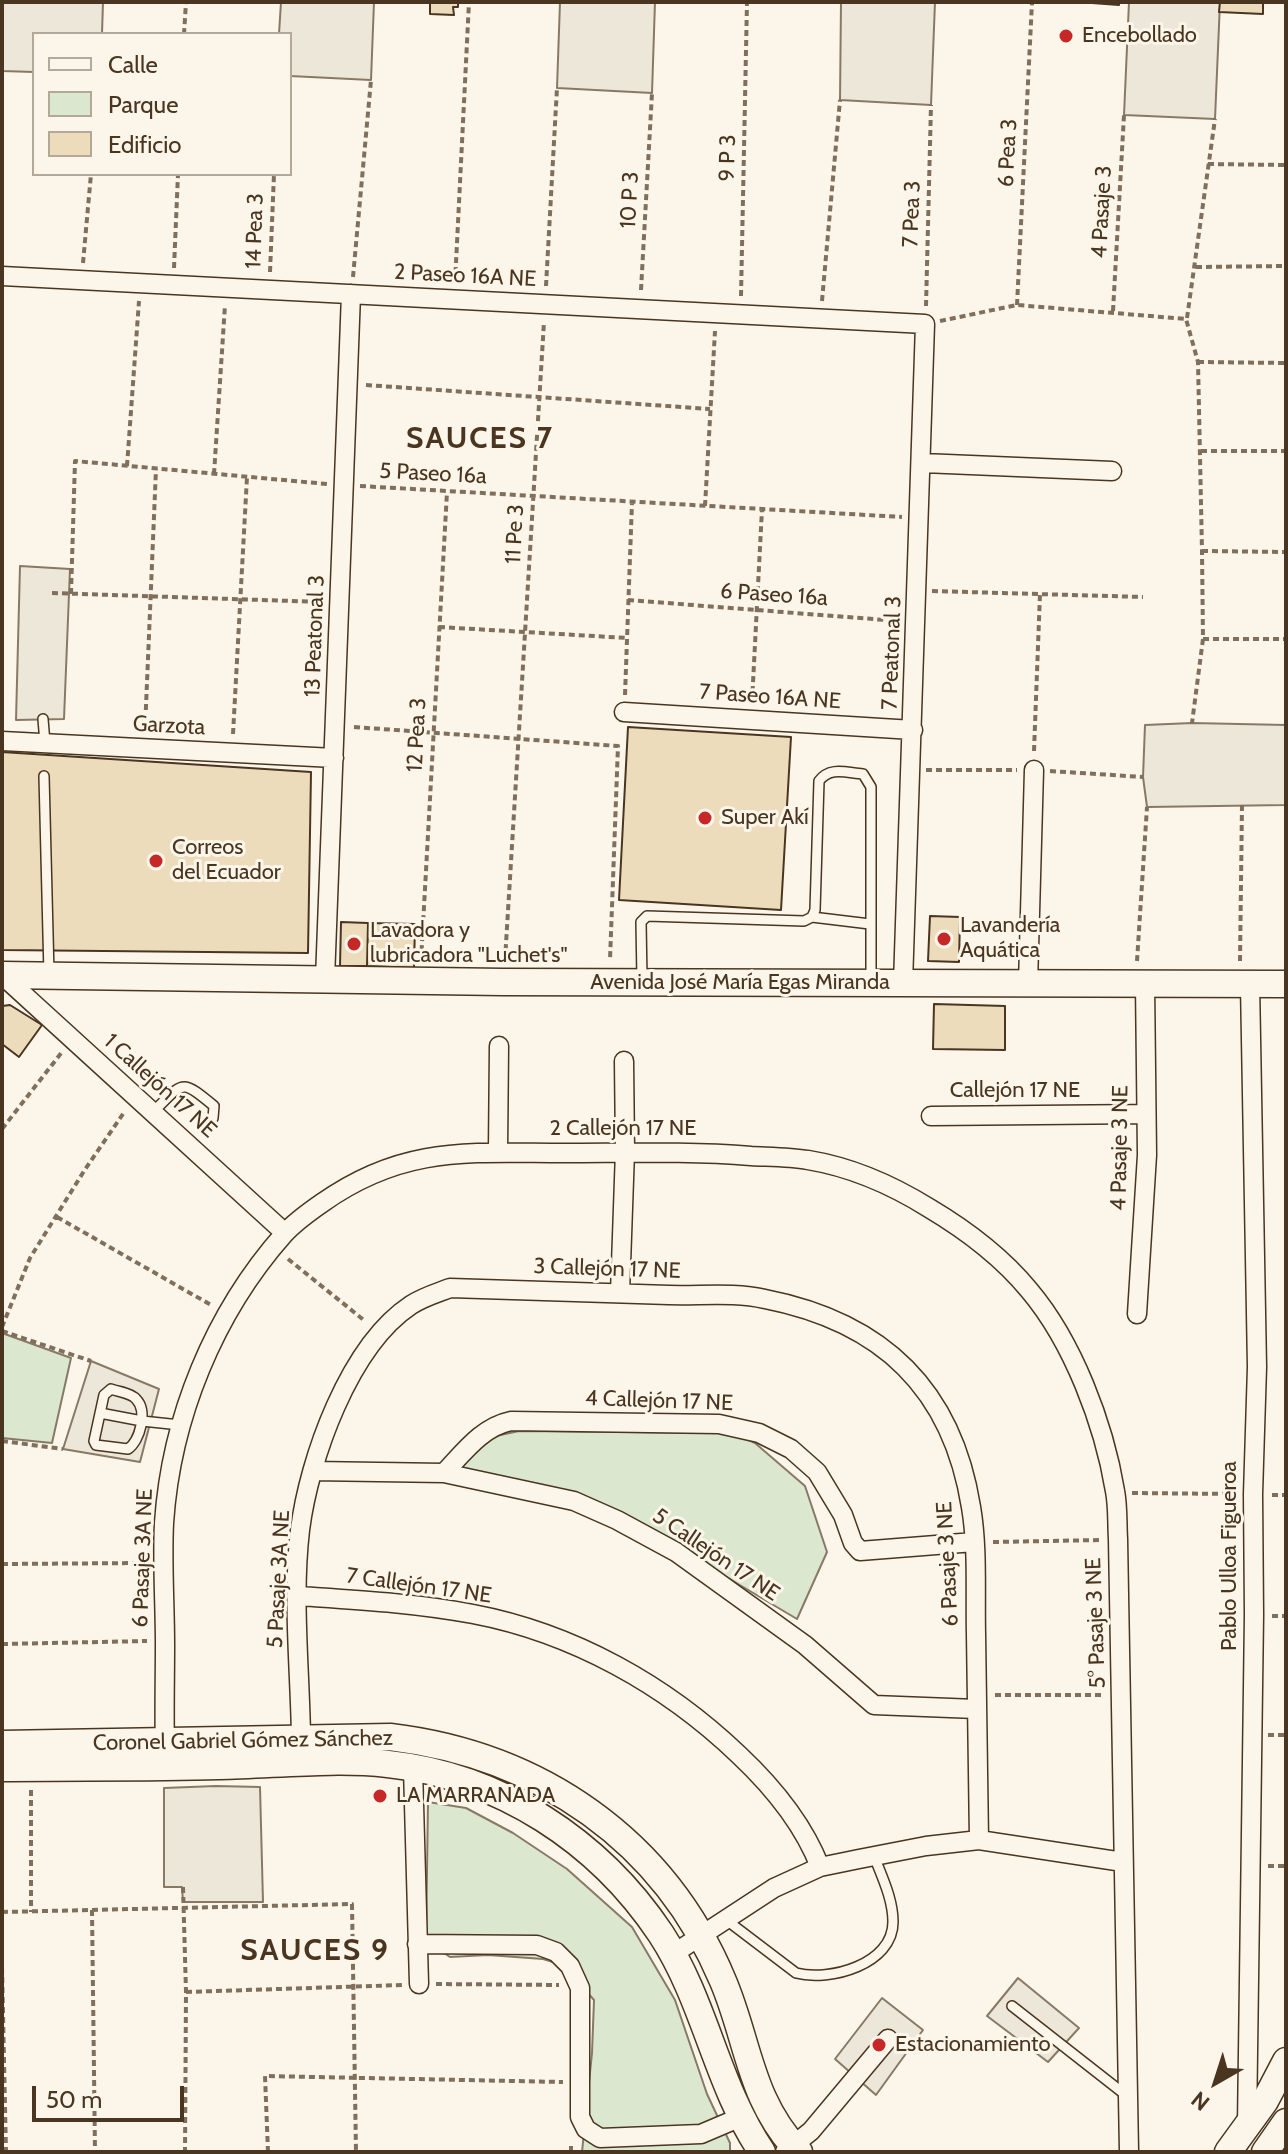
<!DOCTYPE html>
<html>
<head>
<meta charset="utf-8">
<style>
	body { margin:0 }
	#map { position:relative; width:1288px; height:2154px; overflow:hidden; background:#fbf6e9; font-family:Cabin,sans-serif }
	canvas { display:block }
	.frame { position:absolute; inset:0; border:4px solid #4a3520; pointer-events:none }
	.legend { position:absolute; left:32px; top:32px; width:260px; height:144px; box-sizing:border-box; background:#fbf6e9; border:2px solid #b4a999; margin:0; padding:10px 14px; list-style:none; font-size:24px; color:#4a3520 }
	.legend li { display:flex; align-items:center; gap:16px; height:40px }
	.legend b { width:40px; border:2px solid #b4a999 }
	.north { position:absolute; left:1176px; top:2042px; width:80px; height:80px; -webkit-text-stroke:6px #fbf6e9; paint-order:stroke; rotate:219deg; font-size:22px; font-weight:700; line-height:32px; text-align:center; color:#4a3520 }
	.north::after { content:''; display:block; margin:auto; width:28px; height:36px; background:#4a3520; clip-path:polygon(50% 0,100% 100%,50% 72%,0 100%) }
	.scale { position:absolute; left:32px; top:2086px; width:152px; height:36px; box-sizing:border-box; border:4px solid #4a3520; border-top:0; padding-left:10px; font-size:24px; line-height:28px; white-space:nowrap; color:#4a3520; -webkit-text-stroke:6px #fbf6e9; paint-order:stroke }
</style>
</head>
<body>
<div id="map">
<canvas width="1288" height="2154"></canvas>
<div class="frame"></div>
<ul class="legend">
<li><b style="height:10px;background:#fbf6e9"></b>Calle</li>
<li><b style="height:22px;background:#dce7d0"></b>Parque</li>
<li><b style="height:22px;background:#ecdcbc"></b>Edificio</li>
</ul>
<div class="north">N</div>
<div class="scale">50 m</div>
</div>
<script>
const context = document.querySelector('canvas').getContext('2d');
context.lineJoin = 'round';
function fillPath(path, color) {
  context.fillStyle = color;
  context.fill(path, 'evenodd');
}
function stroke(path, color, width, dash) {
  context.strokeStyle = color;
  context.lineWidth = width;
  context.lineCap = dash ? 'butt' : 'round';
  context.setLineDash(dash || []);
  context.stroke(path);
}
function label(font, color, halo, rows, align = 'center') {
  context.font = font + ' Cabin,sans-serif';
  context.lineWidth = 6;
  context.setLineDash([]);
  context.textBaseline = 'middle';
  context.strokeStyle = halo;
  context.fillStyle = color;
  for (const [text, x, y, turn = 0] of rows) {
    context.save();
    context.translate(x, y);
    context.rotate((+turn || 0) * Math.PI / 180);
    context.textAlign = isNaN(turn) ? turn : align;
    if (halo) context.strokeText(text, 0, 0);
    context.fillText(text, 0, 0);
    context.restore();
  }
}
const green = new Path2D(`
	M2 1333 71 1358 52 1443 2 1438Z
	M519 1431 734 1433 755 1443 805 1486 827 1552 797 1619 664 1540 569 1501 457 1474 482 1439Z
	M428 1802 466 1808 513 1833 567 1869 632 1927 675 2000 707 2094 730 2143V2152H582L592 2053 594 2000 563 1965 543 1959 488 1955 450 1957 426 1941Z`);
const parking = new Path2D(`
	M3 2H103L102 34H34V72L2 71Z
	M281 2H374L371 80 290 76V34H279Z
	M560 2H655L652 93 557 88Z
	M841 2H935L931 105 840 100Z
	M1129 2H1220L1215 119 1124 115Z
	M20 566 70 569 64 719 16 720Z
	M1192 723 1286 725V805L1147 807 1143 777 1145 725Z
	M91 1361 159 1389 140 1462 63 1449Z
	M216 1786 260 1787 263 1902H183L182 1887H164V1788Z
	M1018 1978 1079 2028 1048 2062 987 2016Z
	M882 1998 923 2030 876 2095 835 2059Z`);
const building = new Path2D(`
	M430 2H458V7H453L454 15 430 14Z
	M1078 2H1119V5Z
	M1220 2H1263V14L1219 12Z
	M628 727 791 737 781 910 619 900Z
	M2 752 311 772 308 953 2 950Z
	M930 916 960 917 959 962 928 961Z
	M341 922 368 923 367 966H340Z
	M368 923 415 924 414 968 367 966Z
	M934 1004 1005 1006V1050L933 1049Z
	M10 1005 42 1025 19 1057 2 1044V1006Z`);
const path = new Path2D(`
	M184 34 186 2
	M1208 164 1286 165
	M83 263 91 174
	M1196 267 1286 266
	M174 268 178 174
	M270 272 274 174
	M353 277 371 80
	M455 283 469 2
	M546 286 557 88
	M641 290 652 93
	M741 296 747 2
	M822 301 840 100
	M1017 305 1032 2
	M926 306 931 105
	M1113 311 1124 115
	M1187 318 1215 119
	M940 321 1017 305 1186 319 1198 362 1202 551 1203 639 1192 723
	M1198 362 1286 363
	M366 385 710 409
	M1201 451H1286
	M127 466 139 301
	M214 474 225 305
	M360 486 902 517
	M705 506 715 331
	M1202 551 1286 552
	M932 591 1143 597
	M52 593 322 602
	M71 594 75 461 327 484
	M628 600 898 621
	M439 627 627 638
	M1203 639H1286
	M625 695 632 502
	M752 702 762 509
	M354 727 618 746 610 960
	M145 730 156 469
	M233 734 247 477
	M1034 751 1040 594
	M926 770H1017
	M1050 771 1143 777
	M505 960 544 322
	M421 961 447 492
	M1137 961 1147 807
	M1240 961 1242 804
	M2 1129 62 1052
	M57 1217 211 1305
	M288 1259 365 1321
	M2 1327 30 1258 84 1171 125 1111
	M2 1331 91 1361
	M2 1441 63 1449
	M1132 1493 1236 1494
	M1272 1495H1286
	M993 1542 1100 1540
	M2 1564 144 1563
	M1272 1616H1286
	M2 1644 147 1641
	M995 1695H1102
	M1268 1735H1286
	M31 1790V1912
	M1268 1866H1286
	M183 1887 186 1992 185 2152
	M92 1910 95 2152
	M2 1912 352 1904 356 2152
	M2 1967 6 2152
	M436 1984 559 1985
	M186 1992 403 1985
	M268 2152 265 2076 563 2082
	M571 2152V2142`);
const lane = new Path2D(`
	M43 719 45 743
	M44 776 49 974
	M812 917 870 924
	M642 979 641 922 647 916 804 921 812 917 815 910 819 781C830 766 847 773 863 774L871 787V980
	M154 1111C184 1082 180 1078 214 1106L213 1118 207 1131
	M111 1389C119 1392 131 1393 136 1399 148 1411 140 1441 128 1449L96 1445 94 1441 104 1395Z
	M100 1413 142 1421 180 1425
	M725 1919 796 1973C830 1982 893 1964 893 1922 893 1899 882 1877 874 1856
	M1012 2006 1127 2096`);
const street = new Path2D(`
	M2 276 925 324 903 983
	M923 463 1112 471
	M624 712 913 730
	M2 741 334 758
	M2 975 285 1233
	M325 979 351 294
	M1028 984 1034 770
	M931 1116 1146 1114
	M498 1151 499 1046
	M620 1293 625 1151 624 1061
	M1137 1314 1147 1155 1145 984
	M313 1471 444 1473 574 1501 617 1520 676 1552 805 1645 874 1705 976 1709
	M444 1473C464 1452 482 1427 511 1421L719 1424 759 1433 791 1449 817 1472 843 1515 853 1543 860 1551 974 1542
	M298 1596C357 1600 415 1603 473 1614 573 1633 666 1685 739 1755 773 1787 803 1823 820 1867
	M301 1737C300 1669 292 1598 300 1530 309 1459 349 1346 411 1305 423 1297 437 1293 450 1288 523 1290 596 1292 669 1295 700 1296 735 1292 765 1299 882 1322 952 1388 971 1507 978 1548 975 1592 976 1634 977 1703 978 1772 979 1840
	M165 1751C164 1716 165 1680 165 1645 165 1604 162 1564 164 1523 171 1418 214 1313 284 1234 295 1222 309 1212 322 1203 404 1145 469 1153 564 1153 626 1153 689 1151 751 1156 770 1157 790 1157 808 1160 851 1167 892 1185 929 1208 966 1230 1001 1256 1029 1290 1073 1342 1104 1424 1115 1491 1118 1506 1117 1523 1118 1539L1129 2152
	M413 1768 419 1984
	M417 1944 537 1945 556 1952 570 1966 580 1988V2117L586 2129 600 2138 701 2134 741 2117
	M673 1954 774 1888 820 1867 859 1859 926 1846 979 1840 1123 1862
	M1247 2125 1254 1615 1253 1494 1257 1367 1250 984
	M785 2152 811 2131 888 2039`);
const secondary = new Path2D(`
	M2 975 503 982 1286 984
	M2 1744 390 1737C540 1755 664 1840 723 1981 749 2042 749 2099 799 2152
	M2 1768C74 1767 147 1768 219 1766 275 1765 333 1758 388 1764 500 1776 599 1841 661 1934 706 2003 716 2084 762 2152
	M1228 2152 1265 2101 1286 2061
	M1265 2152 1286 2122`);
const markers = [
	[1066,36,8,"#c62828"],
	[705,818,8,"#c62828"],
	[156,861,8,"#c62828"],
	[944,939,8,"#c62828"],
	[354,944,8,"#c62828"],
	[380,1796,8,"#c62828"],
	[879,2045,8,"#c62828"]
];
const poiNames = [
	["Encebollado",1082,36],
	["Super Akí",721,818],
	["Correos",172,848],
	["del Ecuador",172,873],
	["Lavandería",960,926],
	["Aquática",960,951],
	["Lavadora y",370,931],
	["lubricadora \"Luchet's\"",370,956],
	["LA MARRANADA",396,1796],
	["Estacionamiento",895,2045]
];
const streetNames = [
	["6 Pea 3",1008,153,-87],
	["9 P 3",728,158,-89],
	["10 P 3",630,200,-87],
	["4 Pasaje 3",1102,212,-87],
	["7 Pea 3",912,214,-88],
	["14 Pea 3",255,231,-88],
	["2 Paseo 16A NE",465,276,3],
	["5 Paseo 16a",433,474,3],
	["11 Pe 3",515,534,-87],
	["6 Paseo 16a",774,595,4],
	["13 Peatonal 3",315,636,-88],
	["7 Peatonal 3",892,653,-88],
	["7 Paseo 16A NE",770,697,4],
	["Garzota",169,726,3],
	["12 Pea 3",417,735,-87],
	["Avenida José María Egas Miranda",740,983],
	["1 Callejón 17 NE",160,1086,42],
	["Callejón 17 NE",1015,1091],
	["2 Callejón 17 NE",623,1129],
	["4 Pasaje 3 NE",1120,1148,-89],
	["3 Callejón 17 NE",607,1269,2],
	["4 Callejón 17 NE",659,1401,2],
	["5 Callejón 17 NE",716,1555,34],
	["Pablo Ulloa Figueroa",1230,1556,-90],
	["6 Pasaje 3A NE",143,1558,-88],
	["6 Pasaje 3 NE",948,1564,-93],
	["5 Pasaje 3A NE",279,1579,-87],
	["7 Callejón 17 NE",419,1586,8],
	["5° Pasaje 3 NE",1096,1623,-92],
	["Coronel Gabriel Gómez Sánchez",243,1741,-1]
];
const districtNames = [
	["SAUCES 7",480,439],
	["SAUCES 9",315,1951]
];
fillPath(green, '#dce7d0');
stroke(green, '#887966', 2);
fillPath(parking, '#ede7d9');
stroke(parking, '#887966', 2);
fillPath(building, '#ecdcbc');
stroke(building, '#4a3520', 2);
stroke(lane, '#4a3520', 12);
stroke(street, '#4a3520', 21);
stroke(secondary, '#4a3520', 29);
stroke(path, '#7f6f5c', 4, [6, 4]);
stroke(lane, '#fbf6e9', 9);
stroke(street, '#fbf6e9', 18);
stroke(secondary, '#fbf6e9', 26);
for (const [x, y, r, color] of markers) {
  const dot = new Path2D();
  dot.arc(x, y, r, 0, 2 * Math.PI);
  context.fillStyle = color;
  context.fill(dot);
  stroke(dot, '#fbf6e9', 3);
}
label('22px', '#4a3520', '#fbf6e9', poiNames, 'left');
label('22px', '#4a3520', '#fbf6e9', streetNames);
context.letterSpacing = '2px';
label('bold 30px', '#4a3520', '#fbf6e9', districtNames);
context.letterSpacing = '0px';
</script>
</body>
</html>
